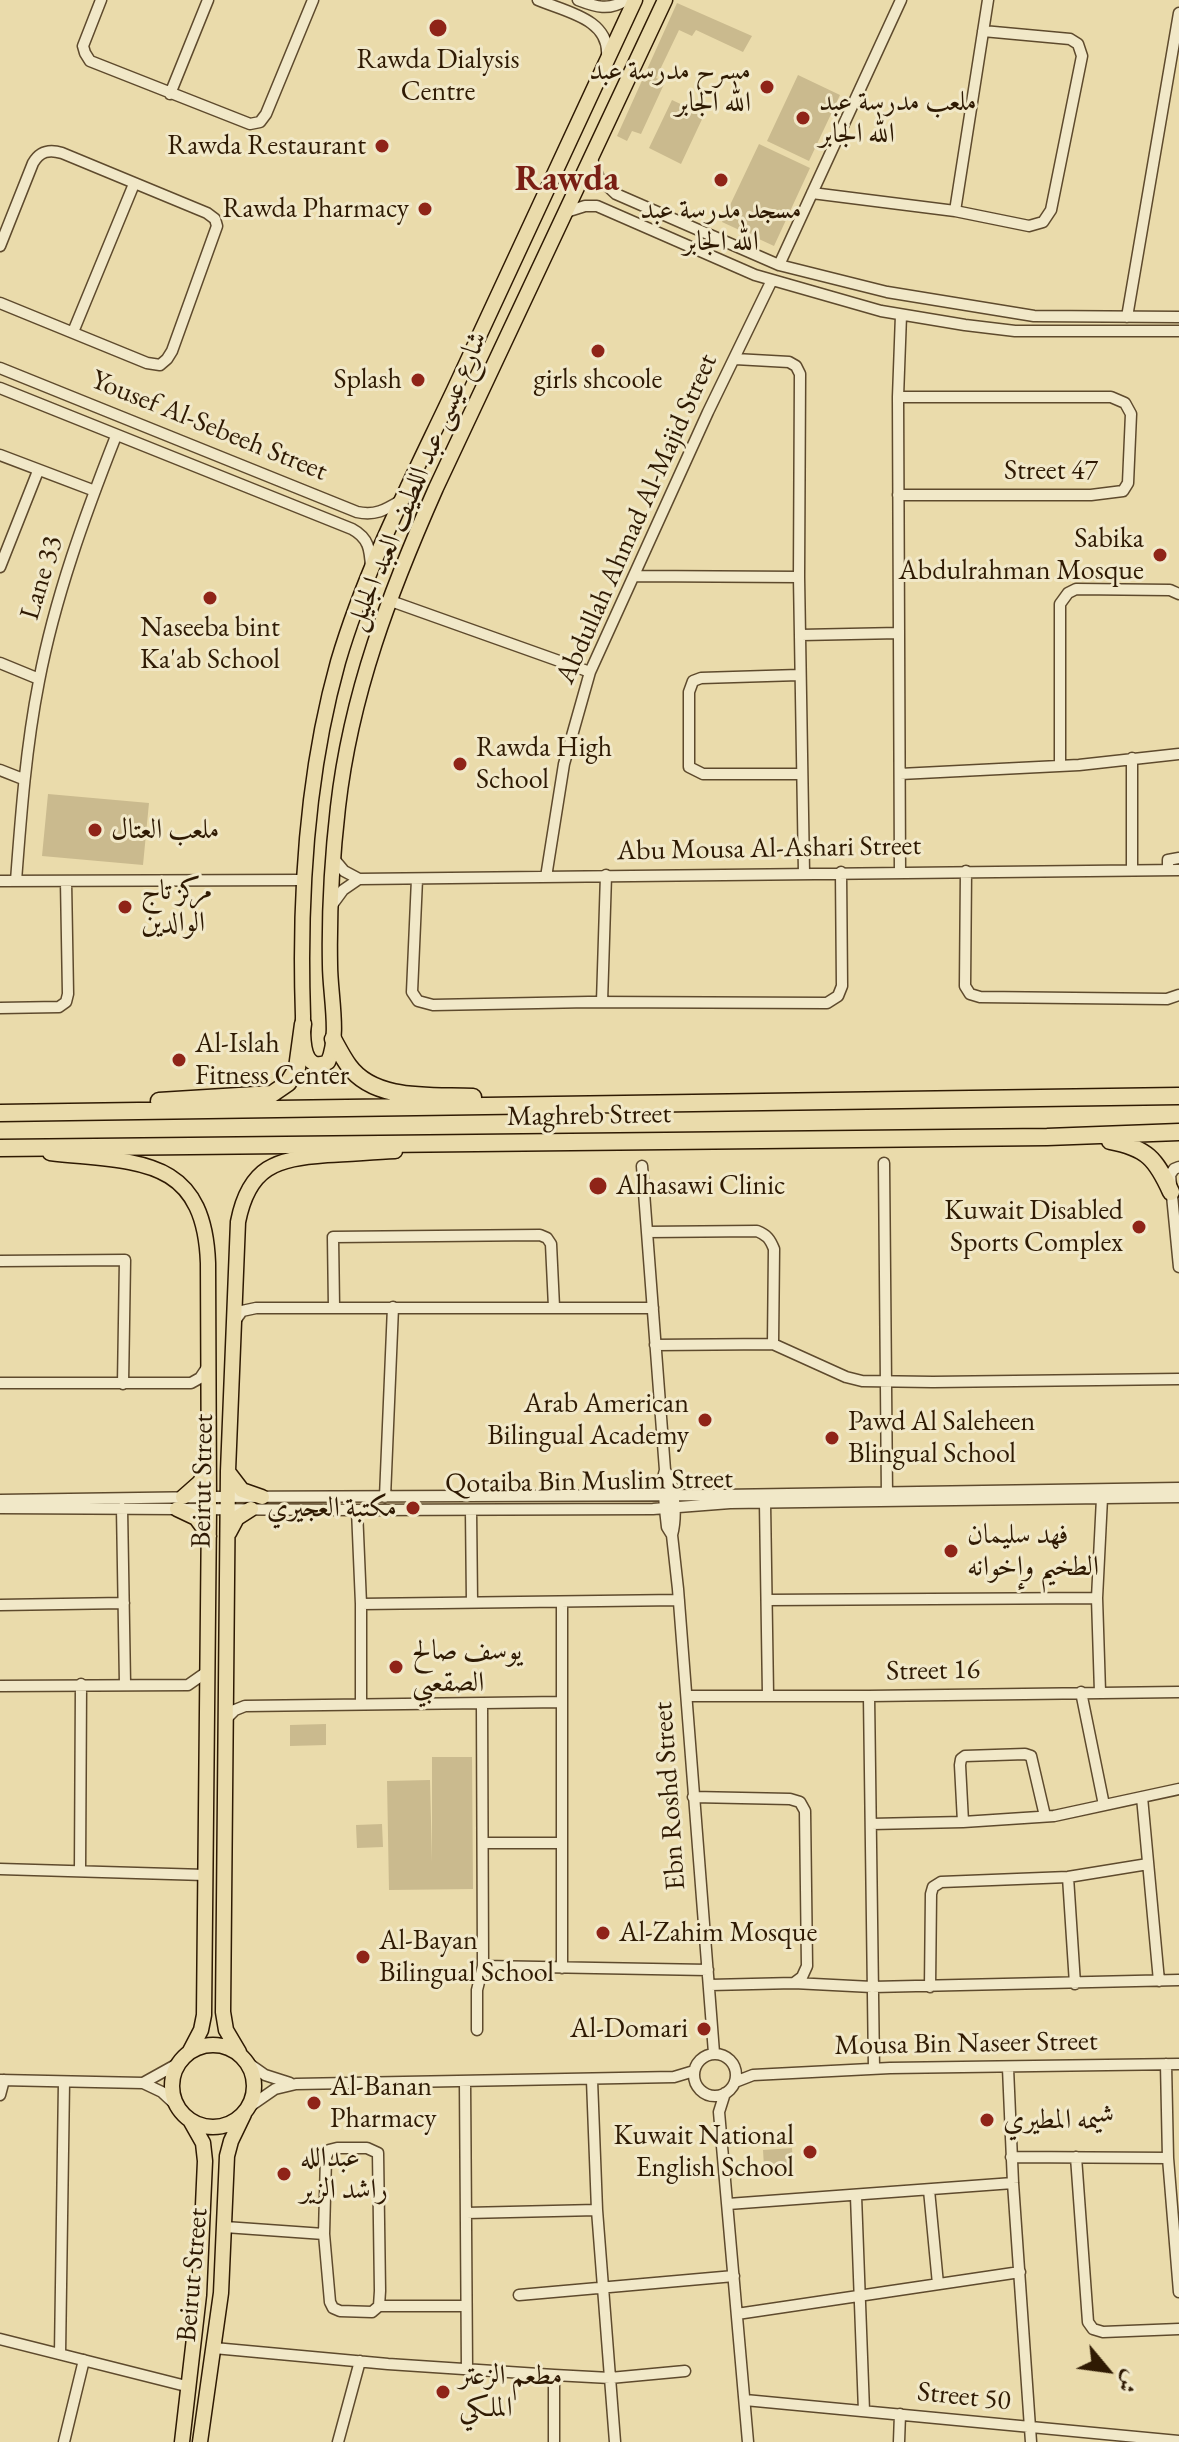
<!DOCTYPE html>
<html>
<head>
<meta charset="utf-8">
<style>
	body { margin:0 }
	#map { position:relative; width:1179px; height:2442px; overflow:hidden; background:#eadbab; font-family:"EB Garamond",Amiri,serif }
	canvas { display:block }
	.north { position:absolute; left:1067px; top:2330px; width:80px; height:80px; -webkit-text-stroke:6px #f1e8c8; paint-order:stroke; rotate:119deg; font-size:22px; font-weight:700; line-height:32px; text-align:center; color:#2f1a03 }
	.north::after { content:''; display:block; margin:auto; width:28px; height:36px; background:#2f1a03; clip-path:polygon(50% 0,100% 100%,50% 72%,0 100%) }
</style>
</head>
<body>
<div id="map">
<canvas width="1179" height="2442"></canvas>
<div class="north">ش</div>
</div>
<script>
const context = document.querySelector('canvas').getContext('2d');
context.lineJoin = 'round';
function fillPath(path, color) {
  context.fillStyle = color;
  context.fill(path, 'evenodd');
}
function stroke(path, color, width, dash) {
  context.strokeStyle = color;
  context.lineWidth = width;
  context.lineCap = dash ? 'butt' : 'round';
  context.setLineDash(dash || []);
  context.stroke(path);
}
function label(font, color, halo, rows, align = 'center') {
  context.font = font + ' "EB Garamond",Amiri,serif';
  context.lineWidth = 6;
  context.setLineDash([]);
  context.textBaseline = 'middle';
  context.strokeStyle = halo;
  context.fillStyle = color;
  for (const [text, x, y, turn = 0] of rows) {
    context.save();
    context.translate(x, y);
    context.rotate((+turn || 0) * Math.PI / 180);
    context.textAlign = isNaN(turn) ? turn : align;
    if (halo) context.strokeText(text, 0, 0);
    context.fillText(text, 0, 0);
    context.restore();
  }
}
const green = new Path2D(`
	M677 3 752 36 743 52 696 30 692 36 679 30 656 78 665 82 641 134 632 131 627 141 617 136Z
	M798 75 840 95 809 161 767 141Z
	M672 100 704 115 681 164 649 148Z
	M759 144 810 168 774 246 722 222Z
	M48 794 149 803 143 865 42 856Z
	M326 1724V1745L290 1746V1725Z
	M432 1757H472L473 1889 389 1890 387 1781 430 1780 432 1862Z
	M382 1824 383 1847 357 1848 356 1825Z
	M792 2148 793 2165 764 2167 763 2150Z`);
const minor = new Path2D(`
	M101 0 83 46 85 53 90 61 250 124 260 122 266 114 313 0
	M538 0C566 12 610 19 607 56
	M578 0C596 7 609 11 626 0
	M170 94 208 0
	M591 157 599 178 616 194 779 265 887 292 1034 316 1179 317
	M812 193 955 211 1029 226 1043 222 1051 210 1082 56 1078 44 1070 39 983 31
	M955 211 988 0
	M566 212 585 206H597L755 275 881 311 965 325 1015 331H1179
	M0 246 33 163C40 151 49 149 62 153L207 213 215 219 217 226 172 351 167 359 160 365 147 363 0 303
	M779 265 901 0
	M1127 317 1179 13
	M73 332 134 184
	M735 359 789 362 796 366 800 374 799 577 804 873
	M0 368 357 512C375 516 385 510 400 501
	M0 388 352 529C369 538 370 550 371 567
	M898 397H1111L1125 403 1131 414 1128 483 1123 491 1091 495H898
	M0 455 95 491
	M0 567 38 471
	M634 576 799 577
	M388 600 590 672
	M801 635 899 633
	M0 663 39 679
	M799 675 701 678 693 681 689 692V767L703 774H802
	M1132 758V870
	M1060 766V604L1068 593 1076 589 1170 590 1179 594
	M0 770 23 779
	M900 774 1079 765 1179 754
	M334 859 344 871 359 879
	M1168 870V860L1179 858
	M966 871 965 986 970 994 980 997 1167 999 1179 995
	M900 872 898 397 901 315
	M546 877 564 764 590 672 708 412 772 280
	M417 879 412 992 418 1001 433 1005 589 1002 827 1003 838 996 842 986 841 872
	M0 881 303 880
	M16 881C21 814 26 747 39 681 55 597 85 515 116 436
	M332 905 343 890 359 879 1179 870
	M602 1002 606 875
	M0 1008 59 1007 66 1002 68 994 66 881
	M884 1163 887 1497
	M642 1166 665 1470 663 1478 665 1509 667 1527 672 1535 678 1589 714 2053
	M1179 1167 1174 1169 1170 1175 1179 1267
	M647 1232 757 1231C767 1235 770 1239 774 1249L773 1344
	M0 1261 125 1260 123 1384
	M334 1307 333 1237 540 1235 547 1238 551 1244 554 1307
	M235 1321 242 1311 256 1308H653
	M655 1345 773 1344 846 1377 862 1381 933 1382 1179 1379
	M0 1383H191L200 1378 208 1366
	M665 1470C675 1485 677 1517 672 1535
	M385 1497 393 1307
	M0 1500 209 1497 723 1495 1179 1488
	M765 1503 768 1695
	M0 1508 357 1510 653 1509 730 1503 1179 1497
	M122 1508 125 1684
	M357 1510 361 1604V1704
	M471 1510 472 1602
	M767 1600 1097 1598
	M361 1604 679 1600
	M0 1605 124 1603
	M0 1686 188 1685 208 1671
	M1081 1692 1104 1805
	M1100 1692 1097 1598 1102 1498
	M687 1696H869L1179 1692
	M869 1696 874 2069
	M225 1720 235 1710 245 1706 562 1702
	M693 1797 790 1799 800 1802 805 1811 807 1966 802 1977 794 1983 710 1985
	M1142 1797 1159 1981
	M963 1822 960 1765 961 1759 965 1756 1025 1754 1031 1756 1045 1816
	M871 1824 963 1822 1054 1816 1179 1789
	M483 1843H560
	M0 1869 205 1875
	M80 1871 81 1684
	M1068 1877 1075 1984
	M483 1966 708 1970
	M562 1968V1602
	M794 1983 872 1987 1179 1980
	M930 1987 931 1894 933 1887 941 1882 1068 1877 1148 1864
	M477 2030V1990L483 1966 482 1704
	M694 2075a21 21 0 1 1 42 0a21 21 0 1 1-42 0Z
	M248 2063 265 2075 290 2083
	M1166 2064 1168 2158 1179 2292
	M1008 2068 1013 2183 1031 2442
	M0 2080 143 2083 162 2092 176 2105
	M592 2080 597 2210 615 2442
	M465 2082 467 2369
	M735 2082 753 2075 890 2068 1179 2064
	M143 2083 179 2063
	M725 2093 719 2112 748 2442
	M0 2095 4 2080
	M249 2107 275 2089 296 2084 674 2077 694 2071
	M337 2148H367L378 2153 380 2291 379 2306 372 2312 340 2311 333 2308 330 2302 324 2234 326 2157 329 2150Z
	M1011 2157 1168 2158
	M1076 2157 1088 2322 1093 2329 1103 2332 1179 2329
	M929 2190 938 2284
	M856 2196 864 2411
	M728 2204 1013 2183
	M466 2213 597 2210
	M225 2227 324 2234
	M519 2295 734 2276
	M379 2306H466
	M737 2314 1020 2272
	M0 2339 190 2387
	M214 2348 388 2364 554 2375 610 2378 685 2371
	M60 2354 64 2082
	M745 2400 1179 2441
	M64 2442 84 2360
	M338 2442 360 2361
	M554 2442V2375
	M899 2442 900 2414`);
const major = new Path2D(`
	M635 0C575 130 514 260 454 390 412 479 366 567 338 662 306 776 299 898 303 1016 303 1034 300 1074 328 1062 340 1036 330 994 330 965 329 913 332 859 338 807 351 693 390 592 436 488L665 0
	M50 1153C135 1163 204 1154 208 1263L209 1509 204 2015 201 2030 190 2051
	M229 1473 242 1490 262 1497
	M183 1497 200 1482 207 1468
	M177 1509 196 1518 209 1536
	M229 1533 237 1518 251 1509
	M172 2086a41 41 0 1 1 82 0a41 41 0 1 1-82 0Z
	M239 2052 226 2030 223 2012 228 1471 238 1222C249 1166 276 1159 327 1155 350 1154 373 1152 395 1151
	M182 2442 199 2295 205 2161 203 2143 190 2120
	M200 2442 221 2293 227 2156 231 2141 244 2114`);
const highway = new Path2D(`
	M333 1039C338 1048 343 1058 349 1066 375 1102 434 1095 473 1097
	M159 1101 272 1094 288 1083 297 1068 303 1024
	M0 1113 1179 1096
	M1110 1141C1147 1148 1156 1159 1171 1192
	M0 1148 1047 1137 1179 1132`);
const markers = [
	[438,28,10,"#8f2418"],
	[767,87,8,"#8f2418"],
	[803,118,8,"#8f2418"],
	[382,146,8,"#8f2418"],
	[721,180,8,"#8f2418"],
	[425,209,8,"#8f2418"],
	[598,351,8,"#8f2418"],
	[418,380,8,"#8f2418"],
	[1160,555,8,"#8f2418"],
	[210,598,8,"#8f2418"],
	[460,764,8,"#8f2418"],
	[95,830,8,"#8f2418"],
	[125,907,8,"#8f2418"],
	[179,1060,8,"#8f2418"],
	[598,1186,10,"#8f2418"],
	[1139,1227,8,"#8f2418"],
	[705,1420,8,"#8f2418"],
	[832,1438,8,"#8f2418"],
	[413,1508,8,"#8f2418"],
	[951,1551,8,"#8f2418"],
	[396,1667,8,"#8f2418"],
	[603,1933,8,"#8f2418"],
	[363,1957,8,"#8f2418"],
	[704,2029,8,"#8f2418"],
	[314,2103,8,"#8f2418"],
	[987,2120,8,"#8f2418"],
	[810,2152,8,"#8f2418"],
	[284,2174,8,"#8f2418"],
	[443,2392,8,"#8f2418"]
];
const poiNames = [
	["Rawda Dialysis",438,60,"center"],
	["Centre",438,92,"center"],
	["مسرح مدرسة عبد",751,71,"right"],
	["الله الجابر",751,103,"right"],
	["ملعب مدرسة عبد",819,102],
	["الله الجابر",819,134],
	["Rawda Restaurant",366,146,"right"],
	["Rawda Pharmacy",409,209,"right"],
	["مسجد مدرسة عبد",721,210,"center"],
	["الله الجابر",721,242,"center"],
	["Splash",402,380,"right"],
	["girls shcoole",598,380,"center"],
	["Sabika",1144,539,"right"],
	["Abdulrahman Mosque",1144,571,"right"],
	["Naseeba bint",210,628,"center"],
	["Ka'ab School",210,660,"center"],
	["Rawda High",476,748],
	["School",476,780],
	["ملعب العتال",111,830],
	["مركز تاج",141,891],
	["الوالدين",141,923],
	["Al-Islah",195,1044],
	["Fitness Center",195,1076],
	["Alhasawi Clinic",616,1186],
	["Kuwait Disabled",1123,1211,"right"],
	["Sports Complex",1123,1243,"right"],
	["Arab American",689,1404,"right"],
	["Bilingual Academy",689,1436,"right"],
	["Pawd Al Saleheen",848,1422],
	["Blingual School",848,1454],
	["مكتبة العجيري",397,1508,"right"],
	["فهد سليمان",967,1535],
	["الطخيم وإخوانه",967,1567],
	["يوسف صالح",412,1651],
	["الصقعبي",412,1683],
	["Al-Zahim Mosque",619,1933],
	["Al-Bayan",379,1941],
	["Bilingual School",379,1973],
	["Al-Domari",688,2029,"right"],
	["Al-Banan",330,2087],
	["Pharmacy",330,2119],
	["شيمه المطيري",1003,2120],
	["Kuwait National",794,2136,"right"],
	["English School",794,2168,"right"],
	["عبدالله",300,2158],
	["راشد الزير",300,2190],
	["مطعم الزعتر",459,2376],
	["الملكي",459,2408]
];
const streetNames = [
	["Yousef Al-Sebeeh Street",209,426,22],
	["Street 47",1051,471],
	["شارع عيسى عبد اللطيف العبد الجليل",417,481,-67],
	["Abdullah Ahmad Al-Majid Street",637,519,-66],
	["Lane 33",42,578,-73],
	["Abu Mousa Al-Ashari Street",769,849,-1],
	["Maghreb Street",589,1116,-1],
	["Beirut Street",203,1481,-89],
	["Qotaiba Bin Muslim Street",589,1482,-1],
	["Street 16",933,1671,-1],
	["Ebn Roshd Street",670,1796,-94],
	["Mousa Bin Naseer Street",966,2044,-1],
	["Beirut Street",193,2275,-85],
	["Street 50",964,2397,6]
];
const districtNames = [
	["Rawda",567,180]
];
fillPath(green, '#caba8e');
stroke(minor, '#5e4a2d', 13);
stroke(major, '#2f1a03', 17);
stroke(highway, '#2f1a03', 19);
stroke(minor, '#f1e8c8', 10);
stroke(major, '#eadbab', 14);
stroke(highway, '#eadbab', 16);
for (const [x, y, r, color] of markers) {
  const dot = new Path2D();
  dot.arc(x, y, r, 0, 2 * Math.PI);
  context.fillStyle = color;
  context.fill(dot);
  stroke(dot, '#f1e8c8', 3);
}
label('28px', '#2f1a03', '#f1e8c8', poiNames, 'left');
label('28px', '#2f1a03', '#f1e8c8', streetNames);
label('bold 36px', '#7a1f14', '#f1e8c8', districtNames);
</script>
</body>
</html>
